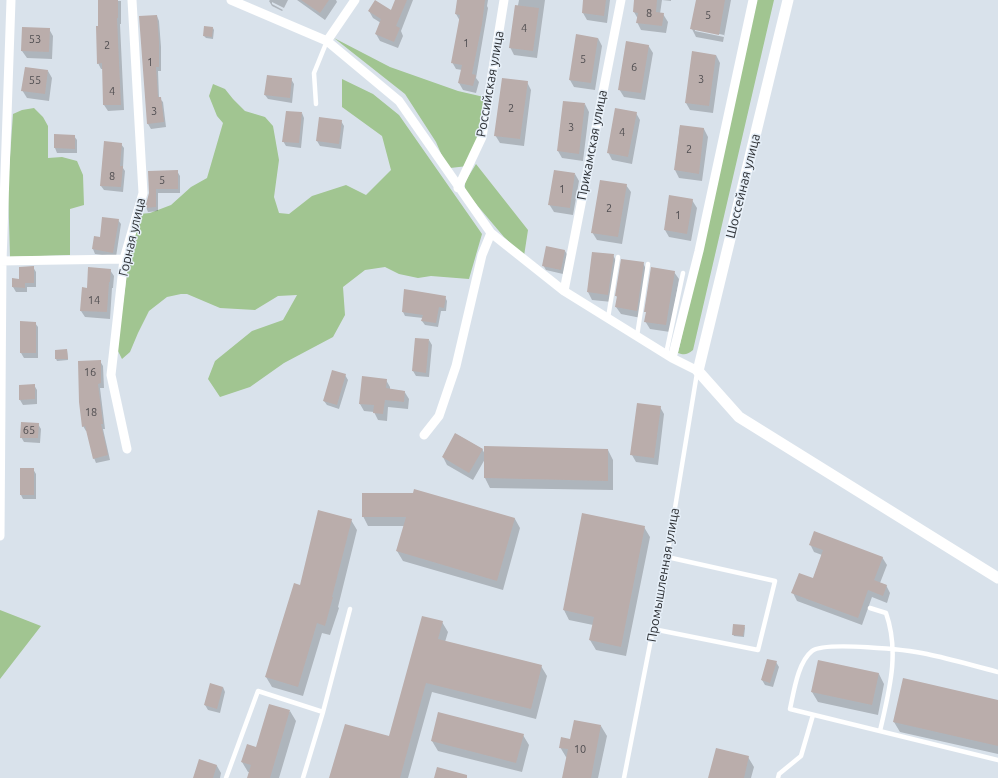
<!DOCTYPE html>
<html>
<head>
<meta charset="utf-8">
<style>
	body { margin:0 }
	canvas { display:block; background:#d9e2eb }
</style>
</head>
<body>
<canvas width="998" height="778"></canvas>
<script>
const context = document.querySelector('canvas').getContext('2d');
context.lineJoin = 'round';
function fillPath(path, color) {
  context.fillStyle = color;
  context.fill(path, 'evenodd');
}
function stroke(path, color, width, dash) {
  context.strokeStyle = color;
  context.lineWidth = width;
  context.lineCap = dash ? 'butt' : 'round';
  context.setLineDash(dash || []);
  context.stroke(path);
}
function label(font, color, halo, rows, align = 'center') {
  context.font = font + ' Ubuntu,sans-serif';
  context.lineWidth = 3;
  context.setLineDash([]);
  context.textBaseline = 'middle';
  context.strokeStyle = halo;
  context.fillStyle = color;
  for (const [text, x, y, turn = 0] of rows) {
    context.save();
    context.translate(x, y);
    context.rotate((+turn || 0) * Math.PI / 180);
    context.textAlign = isNaN(turn) ? turn : align;
    if (halo) context.strokeText(text, 0, 0);
    context.fillText(text, 0, 0);
    context.restore();
  }
}
const green = new Path2D(`
	M757 0H774L693 350C687 355 684 355 678 353Z
	M334 38 390 67 458 91 484 97 478 138 468 166 450 168 446 165 436 142 405 94Z
	M342 79 373 94 399 115 482 234 469 279 431 276 418 278 399 274 385 267 365 270 343 287 345 315 333 337 284 363 250 387 220 397 208 379 215 361 252 331 283 320 297 295 278 296 255 310 220 308 187 294H181L167 297 149 311 138 333 130 352 122 359 117 349 129 258 139 214 150 213 171 205 191 187 207 178 223 123 217 116 209 96 213 84 225 89 233 99 245 111 265 117 273 126 279 160 274 197 279 213 289 214 312 196 346 185 366 195 391 170 382 136 342 107Z
	M34 108 43 117 48 126V158L62 157 77 161 83 175 84 205 70 209V255L10 257 8 186 13 114 22 110Z
	M476 164 528 230 524 256 504 237 465 191V182Z
	M0 610 41 626 0 679Z`);
const shadow = new Path2D(`
	M99 0 121 1V24H120L124 110 108 111 104 105 103 69H101L98 63Z
	M270 0H288L284 8 272 2V4L283 10 282 11 272 6 269 1Z
	M297 0H336L337 2 325 20Z
	M396 0H413L401 31 403 36 398 48 380 41 376 34 381 23 373 18 369 11H391Z
	M458 0H488L487 6 488 8 476 78 479 82 476 93 463 90 459 83 462 70 456 69 452 62 460 21 456 14Z
	M519 0H545L537 58 514 55 510 47Z
	M584 0H610L607 23 587 20 583 13Z
	M636 0H671V1L662 0 660 14H663L668 22 666 33 641 30 637 22 638 19 634 12Z
	M697 0H731L723 42 696 37 692 29ZM695 29 724 35V37L695 31Z
	M157 16 159 21 161 47V71H158L159 98 163 102 166 127 151 129 148 124 140 17Z
	M213 28 214 30 213 39 206 38 204 36Z
	M49 29 53 36 52 59 27 58 22 51Z
	M598 38 602 46 595 90 574 87 570 80Z
	M648 45 653 53 645 100 624 97 619 89Z
	M716 55 720 63 713 113 690 110 686 103Z
	M48 71 52 78 49 101 27 98 22 90Z
	M291 79 294 84 292 103 268 99 265 95Z
	M527 82 531 90 524 146 500 143 495 135Z
	M585 104 589 112 583 161 562 158 558 151Z
	M302 113 304 118 301 148 286 146 283 141Z
	M636 113 640 120 632 164 612 160 608 152Z
	M320 119 341 121 344 126 341 149 320 146 317 141Z
	M680 126 704 129 708 137 702 181 679 178 675 170Z
	M74 136 77 140V153H57L55 148Z
	M121 144 124 148 123 168 125 171 123 192 104 190 101 186Z
	M177 171 180 176V193H158V211L148 212 146 207 150 193Z
	M575 174 579 181 573 215 554 212 549 204Z
	M626 185 631 192 622 244 597 240 592 232Z
	M692 200 697 208 691 241 669 237 665 230Z
	M118 220 121 224 116 257 95 254 93 249 95 237 101 238Z
	M547 247 565 251 568 256 563 274 546 270 543 265Z
	M593 253 613 255 617 263 612 302 592 300 588 292Z
	M643 263 647 271 641 318 621 314 616 307 618 298 616 296Z
	M33 267 36 272V287H27V292H16L13 287Z
	M110 270 114 276 113 288H112L110 319 85 317 81 311 87 289Z
	M674 272 679 279 670 332 650 329 645 321 647 313 646 312Z
	M405 290 445 297 447 301 446 311H441L438 327 425 325 422 321 423 318 405 316 403 312Z
	M35 323 38 327V358H24L21 353Z
	M429 340 432 345 429 377 416 376 413 371Z
	M67 350 68 360 57 361 56 359Z
	M100 361 103 366 104 388H100L105 429H103L110 460 96 463 94 458 87 431H86L83 426Z
	M345 375 348 380 339 409 327 405 324 401Z
	M386 380 390 387V390L404 391 409 399 408 409 388 407 387 421 378 420 374 412 364 411 360 404Z
	M34 385 37 390V404L23 405 20 400Z
	M660 407 664 414 658 465 636 462 632 455Z
	M38 424 41 429 40 443 24 442 21 437Z
	M456 434 482 449 485 454 608 450 613 460V490L490 488 485 478V459L473 480 447 465 443 457Z
	M33 469 36 474V499H23L21 495Z
	M363 516 515 519 520 528 503 590 403 561 397 551 404 526H368Z
	M351 520 357 530 338 607 339 608 330 635 322 633 303 696 272 687 266 677 300 586Z
	M644 527 650 537 626 656 596 650 590 640 593 625 569 620 564 610Z
	M810 544 882 557 887 565 880 583 886 585 890 593 887 603 872 597 862 625 797 601 793 593 813 579 822 555 814 552Z
	M442 622 448 632 445 642 541 666 547 676 536 719 432 692 408 778H330L389 737Z
	M744 626 745 628 744 637 734 636 733 634Z
	M776 662 779 667 773 687 765 685 762 680Z
	M879 674 884 684 878 715 818 702 812 692Z
	M223 687 225 692 220 713 208 710 205 705Z
	M998 701V754L900 732 894 722Z
	M290 711 296 721 279 778H248L250 772H248L242 762 257 748Z
	M601 726 607 736 598 778H563L567 758 566 757 560 747 571 740Z
	M523 735 529 745 522 772 438 751 432 741Z
	M748 757 754 767 751 778H709Z
	M200 760 217 766 221 773 220 778H194Z`);
const building = new Path2D(`
	M98 0H118V18H117L121 105H103L102 63 97 64 96 26H98Z
	M301 0H329L320 13Z
	M375 0 391 10 395 0H407L396 26 400 28 394 42 375 34 381 19 368 11Z
	M457 0H485L482 24 472 74 476 75 473 86 458 83 462 65 451 63 460 15 455 14Z
	M583 0H606L604 16 582 13Z
	M634 0H657L656 12 664 13 662 26 636 23 638 13 633 12Z
	M696 0H725L719 35 690 29Z
	M515 5 539 8 533 51 509 48Z
	M157 15 159 42V67H156L158 97H161L164 122 147 124 139 16Z
	M204 26 213 27 212 37 203 36Z
	M22 27 50 28 49 52 21 51Z
	M576 34 598 38 591 83 569 80Z
	M626 41 649 45 641 93 618 90Z
	M692 51 716 55 709 106 685 103Z
	M25 67 48 70 45 94 21 91Z
	M267 75 292 78 290 98 264 95Z
	M502 78 528 81 520 139 494 136Z
	M563 101 585 103 579 154 557 151Z
	M615 108 637 112 628 157 607 153Z
	M286 111 302 112 299 143 282 142Z
	M319 117 342 120 339 144 316 141Z
	M680 125 704 128 699 174 674 170Z
	M54 134 75 135V149L54 148Z
	M104 141 122 143 120 166H123L121 187 100 186Z
	M178 170V189H156V207L145 208 149 193 148 171Z
	M554 170 575 173 570 208 548 205Z
	M600 180 627 184 618 237 591 233Z
	M669 195 693 199 687 234 664 230Z
	M102 217 119 219 113 253 92 249 94 236 100 237Z
	M546 246 565 250 561 270 542 266Z
	M592 252 614 254 608 295 587 292Z
	M621 259 644 262 637 311 615 307 617 296H615Z
	M34 266V283H25V288L12 287V278L19 279V267Z
	M88 267 111 269 110 282H109L107 312 80 311 82 287 87 288Z
	M651 267 675 271 666 325 644 322 646 312H644Z
	M404 289 446 296 444 308 439 307 436 323 421 321 423 315 402 312Z
	M20 321 36 322V353H20Z
	M415 338 429 339 426 373 412 371Z
	M67 349 68 359H55V350Z
	M101 360V383L98 384 103 424H101L108 455 93 459 85 426 82 427 79 402 78 361Z
	M332 370 346 374 337 405 323 401Z
	M362 376 387 379 386 388 405 391 404 402 385 400 383 414 373 413 374 405 359 404Z
	M35 384V399L19 400V385Z
	M637 403 661 406 654 458 630 455Z
	M21 422 39 423 38 438H20Z
	M455 433 483 449 469 473 442 457Z
	M484 446 608 449V481L484 478Z
	M20 468H34V495H20Z
	M414 489 515 518 497 581 396 551 406 517H362V493H413Z
	M318 510 352 519 332 597H333L325 626 317 623 298 687 265 677 294 583 300 585Z
	M582 513 645 526 621 647 589 640 594 617 563 610Z
	M814 531 883 557 874 580 887 585 883 596 868 590 858 618 791 593 799 573 813 578 823 550 809 545Z
	M422 616 443 621 438 639 542 665 531 709 426 683 400 778H329L345 724 389 736Z
	M733 624 745 625 743 636 732 635Z
	M767 659 777 661 770 683 761 680Z
	M818 660 879 673 872 705 811 692Z
	M903 678 998 700V746L893 722Z
	M210 683 223 687 217 709 204 705Z
	M269 704 290 710 270 778H247L251 765 241 762 247 744 256 747Z
	M438 712 524 734 516 763 431 741Z
	M574 720 601 725 591 778H562L568 749 559 748 561 737 570 739Z
	M716 748 749 756 744 778H708Z
	M199 759 217 765 213 778H193Z
	M437 767 467 775V778H434Z`);
const service = new Path2D(`
	M316 104 314 73 327 41
	M608 318 618 257
	M637 336 648 264
	M666 354 683 273
	M870 608 886 613C900 653 889 691 880 731
	M653 629 758 650 775 581 667 557
	M998 672C974 666 951 659 927 654 909 650 825 641 812 651 798 662 794 691 790 709L998 760
	M323 712 350 609
	M226 778 258 691 323 712 303 778
	M624 778 667 557 697 373
	M778 778 779 774 801 756 813 715`);
const minor = new Path2D(`
	M231 0 327 41 399 101 491 233 564 291 672 358 698 371
	M327 41 355 0
	M458 188 482 137 504 0
	M0 261 124 259
	M564 291 621 0
	M672 358 699 251 753 0
	M424 435 439 416 456 366 482 255 491 233
	M127 449 111 375 124 259 143 193 132 0
	M0 536 2 261 11 0`);
const tertiary = new Path2D(`
	M788 0 698 371 739 417 998 578`);
const numberNames = [
	["8",649,13],
	["5",708,15],
	["4",524,28],
	["53",35,39],
	["1",466,43],
	["2",107,45],
	["5",583,59],
	["1",150,62],
	["6",634,67],
	["3",701,79],
	["55",35,80],
	["4",112,91],
	["2",511,108],
	["3",154,111],
	["3",571,127],
	["4",622,132],
	["2",689,149],
	["8",112,176],
	["5",162,180],
	["1",562,189],
	["2",609,208],
	["1",678,215],
	["14",94,300],
	["16",90,372],
	["18",91,412],
	["65",29,430],
	["10",580,749]
];
const streetNames = [
	["Российская улица",490,84,-80],
	["Прикамская улица",592,145,-79],
	["Шоссейная улица",743,186,-76],
	["Горная улица",132,237,-77],
	["Промышленная улица",663,575,-80]
];
fillPath(green, '#a1c591');
fillPath(shadow, '#0003');
fillPath(building, '#baadab');
stroke(service, '#fff', 4.5);
stroke(minor, '#fff', 9);
stroke(tertiary, '#fff', 11);
label('11px', '#504e51', null, numberNames);
label('13px', '#2c2f33', '#e6eff8', streetNames);
</script>
</body>
</html>
